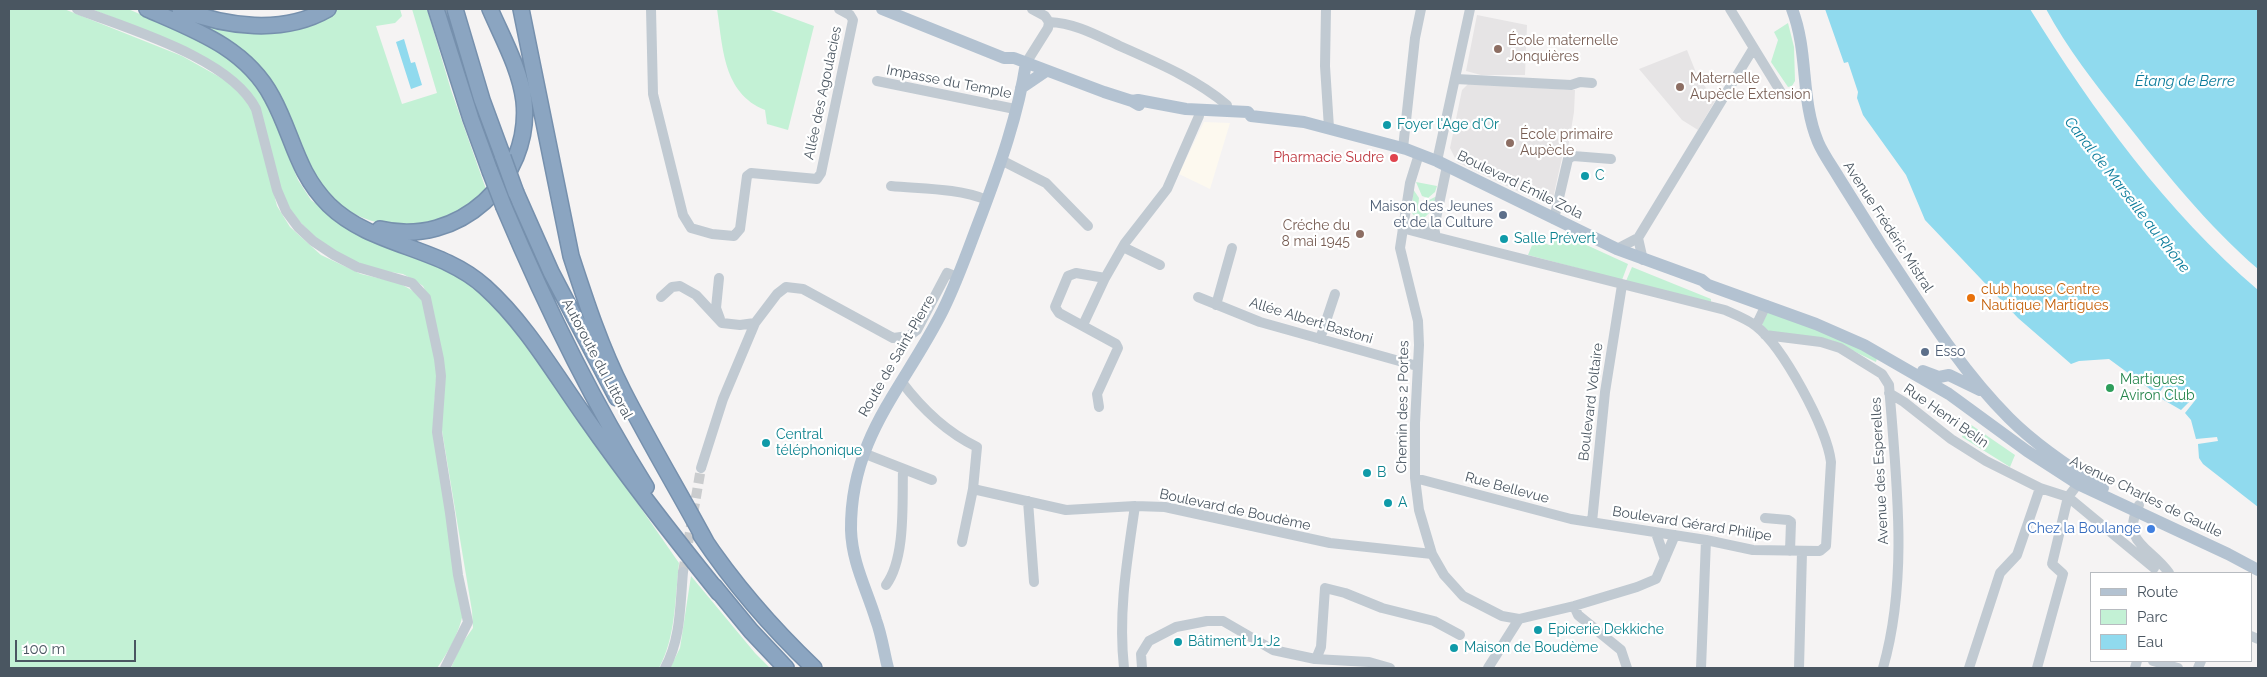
<!DOCTYPE html>
<html>
<head>
<meta charset="utf-8">
<style>
	body { margin:0 }
	#map { position:relative; width:2267px; height:677px; overflow:hidden; background:#f5f3f3; font-family:Raleway,sans-serif }
	canvas { display:block }
	.frame { position:absolute; inset:0; border:10px solid #4a5661; pointer-events:none }
	.legend { position:absolute; left:2090px; top:572px; width:162px; height:90px; box-sizing:border-box; background:#fff; border:1px solid #b7bbc0; margin:0; padding:6px 9px; list-style:none; font-size:15px; color:#4a5661 }
	.legend li { display:flex; align-items:center; gap:10px; height:25px }
	.legend b { width:25px; border:1px solid #b7bbc0 }
	.scale { position:absolute; left:15px; top:640px; width:121px; height:22px; box-sizing:border-box; border:2px solid #4a5661; border-top:0; padding-left:6px; font-size:15px; line-height:18px; white-space:nowrap; color:#4a5661; -webkit-text-stroke:4px #fff; paint-order:stroke }
</style>
</head>
<body>
<div id="map">
<canvas width="2267" height="677"></canvas>
<div class="frame"></div>
<ul class="legend">
<li><b style="height:6px;background:#b3c2d1"></b>Route</li>
<li><b style="height:14px;background:#c3f1d5"></b>Parc</li>
<li><b style="height:14px;background:#90daee"></b>Eau</li>
</ul>
<div class="scale">100 m</div>
</div>
<script>
const context = document.querySelector('canvas').getContext('2d');
context.lineJoin = 'round';
function fillPath(path, color) {
  context.fillStyle = color;
  context.fill(path, 'evenodd');
}
function stroke(path, color, width, dash) {
  context.strokeStyle = color;
  context.lineWidth = width;
  context.lineCap = dash ? 'butt' : 'round';
  context.setLineDash(dash || []);
  context.stroke(path);
}
function label(font, color, halo, rows, align = 'center') {
  context.font = font + ' Raleway,sans-serif';
  context.lineWidth = 4.5;
  context.setLineDash([]);
  context.textBaseline = 'middle';
  context.strokeStyle = halo;
  context.fillStyle = color;
  for (const [text, x, y, turn = 0] of rows) {
    context.save();
    context.translate(x, y);
    context.rotate((+turn || 0) * Math.PI / 180);
    context.textAlign = isNaN(turn) ? turn : align;
    if (halo) context.strokeText(text, 0, 0);
    context.fillText(text, 0, 0);
    context.restore();
  }
}
const commercial = new Path2D(`
	M1204 122 1230 123 1210 189 1179 174Z`);
const education = new Path2D(`
	M1477 15 1527 25 1525 75H1481L1466 71Z
	M1687 50 1697 75 1715 101 1698 130 1682 120 1639 69Z
	M1468 84 1575 90 1574 112 1568 148 1563 153 1552 203 1536 200 1457 162 1450 148 1462 90Z`);
const green = new Path2D(`
	M9 9H64L182 56 232 84 246 98 254 115 277 206 290 227 321 255 361 274 399 283 422 296 437 363 433 429 463 614C458 635 449 651 437 668H9Z
	M91 9H128L201 40 233 59 254 81 270 109 298 180 311 200 330 215 360 234 429 258 486 294 524 340 679 563C675 598 676 637 659 668H451L461 645 473 628 472 611 441 425 431 302 423 286 414 280 403 274 372 269 343 257 314 237 291 212 281 191 251 94 151 32Z
	M165 9 193 19H322L338 9H400L402 16 395 23 376 26 402 104 437 93 412 9H427L451 90 487 192C465 213 433 228 402 226 326 221 310 170 282 110 277 101 273 84 266 76 258 69 246 63 237 57 213 41 189 25 165 9Z
	M717 9H768L814 26 788 130 767 124 765 110C723 93 723 48 717 9Z
	M1788 23 1794 47 1795 81 1792 86 1788 87 1771 62 1778 40 1774 32Z
	M1416 182 1437 186 1435 192 1428 198 1422 196Z
	M1413 189 1419 198 1418 208 1427 209 1429 200 1437 196 1430 212 1423 219 1416 218 1412 213Z
	M1556 231 1628 264 1622 280 1528 255 1535 238 1549 245Z
	M1632 267 1711 299V302L1626 281Z
	M1768 311 1833 335 1877 358 1876 362 1831 340 1771 332 1764 329 1762 324Z
	M1967 422 2015 455 2010 467 1962 437Z
	M691 576 755 653 770 668H670L680 648Z`);
const water = new Path2D(`
	M1825 9H2030C2094 112 2166 211 2258 290V507L2203 464 2199 458 2198 444 2218 441 2217 437 2196 439 2191 420 2185 413 2197 398 2195 396 2181 410 2162 399 2167 388 2164 386 2158 395 2109 359 2079 361 2071 364 2018 318 1925 220 1906 175 1863 115 1857 98 1858 92 1848 62 1844 63Z
	M2046 9H2258V269C2207 225 2164 171 2123 119 2095 84 2067 48 2046 9Z
	M404 39 411 63 415 62 422 85 411 89 396 42Z`);
const minorTunnel = new Path2D(`
	M683 572 701 468`);
const minor = new Path2D(`
	M77 9C128 29 231 58 256 109L277 190 286 211 298 227 313 241 334 255 357 267 412 283 426 298 439 359 441 376 437 432 450 513 458 575 468 622 445 668
	M651 9 653 94 683 215 691 228 712 234 734 236 740 229 747 176 751 173 817 179 821 173 853 20 850 15 839 9
	M1032 9 1045 16 1049 22
	M1326 9 1325 66 1329 128
	M1730 9 1782 94 1791 96 1806 92
	M1049 22C1076 23 1098 36 1122 47 1158 63 1196 79 1227 105V110
	M1026 63 1048 28 1049 22
	M1456 79 1571 85 1580 82 1592 83
	M877 81 1015 109
	M1403 148 1415 38 1421 9
	M1419 154 1410 183 1400 248 1418 321 1419 345 1415 423V478L1419 510 1432 554 1444 575 1463 596 1502 616 1519 619 1574 606 1637 587 1656 579 1675 535
	M1001 160 1046 183 1088 226
	M1437 161 1470 9
	M891 186C922 189 958 188 987 200
	M1554 219 1568 159 1573 156 1611 159
	M1408 224 1434 228
	M1402 228 1436 237
	M1638 238 1643 260
	M1123 247 1160 265
	M1617 249 1638 238 1753 49
	M719 278 716 308 720 319
	M661 297 672 287 680 286 696 295 722 323 740 325 755 323
	M1198 297 1260 322 1417 366
	M1216 305 1232 248
	M1083 325 1105 278 1125 243 1167 189 1199 116
	M1756 326 1766 305
	M1765 335 1821 342 1840 348 1882 374 1889 385C1896 478 1909 577 1883 668
	M1320 339 1335 294
	M901 381C922 409 946 432 977 447L973 489 962 542
	M1889 393 1904 402 1951 439 1986 461 2040 488 2068 497 2154 568
	M1099 407 1097 394 1118 348 1116 344 1059 313 1055 307 1068 276 1076 273 1105 278
	M863 453 932 480
	M701 468 723 399 755 323 777 294 786 287 803 289 893 338 909 336 917 330 947 273 957 277
	M1415 478 1571 519 1706 540 1753 550 1820 551 1826 546 1831 462C1827 428 1783 347 1756 326 1747 319 1736 315 1725 310L1436 237 1434 228 1447 166
	M973 489 1066 510 1135 506 1165 507 1330 543 1432 554
	M1028 501 1034 582
	M2139 505C2120 543 2150 546 2169 573
	M1765 518 1788 520 1791 522 1790 551
	M1592 522 1605 392 1622 285
	M1656 533 1665 559
	M886 585C906 558 902 502 903 469
	M1574 606 1578 615 1621 650 1627 668
	M2251 636 2258 639
	M1316 659 1321 647 1325 588 1345 593 1382 608 1434 621 1460 635
	M2153 661 2178 668
	M665 668C681 639 680 605 683 572
	M1124 668C1118 612 1127 561 1135 506
	M1142 668 1141 654 1149 641 1176 627 1207 621H1223L1273 650 1315 659 1369 662 1390 668
	M1488 668 1519 619
	M1701 668 1706 540
	M1799 668 1802 552
	M1969 668 2000 573 2017 555 2040 488
	M2037 668 2063 574 2052 564 2068 497 2078 484
	M2135 668 2137 661
	M2198 668 2201 661`);
const major = new Path2D(`
	M882 9 1004 58H1014L1104 92 1132 101 1139 105
	M1792 9C1809 53 1800 99 1818 142 1823 154 1832 166 1839 178 1853 200 1867 223 1881 245 1921 305 1958 367 2009 418 2037 446 2070 468 2103 488
	M1021 88 1046 71
	M1132 101 1138 100 1186 109 1248 112 1251 116 1304 122 1406 149 1437 161 1617 249 1702 280 1708 285 1816 324 1864 345 1949 394 2027 451 2078 484 2228 554 2258 570
	M1923 371 1939 377 1949 375
	M1949 375 1980 390
	M888 668C884 653 882 636 876 620 867 590 852 563 851 530 850 437 904 388 943 310 958 280 969 247 981 216 1000 166 1018 115 1026 63`);
const highway = new Path2D(`
	M147 9C195 30 246 48 272 97 293 135 296 172 329 205 372 247 440 246 485 287 526 324 554 373 586 418 628 478 673 536 719 593
	M180 9C226 27 283 35 328 9
	M436 9 471 119 490 171
	M455 9 482 100 503 157
	M521 9 571 256C586 302 601 348 623 391 649 442 679 492 706 542
	M516 193 551 272 617 398
	M504 207C545 304 590 398 646 487
	M380 229C458 248 532 180 524 101 520 69 503 39 490 9
	M701 535C733 583 772 628 814 668
	M714 586 751 631 786 668`);
const highwayBridge = new Path2D(`
	M503 157 516 193
	M490 171 504 207`);
const markers = [
	[1498,49,5,"#8d6e63"],
	[1680,87,5,"#8d6e63"],
	[1387,125,5,"#0f9aa8"],
	[1510,143,5,"#8d6e63"],
	[1394,158,5,"#e0444e"],
	[1585,176,5,"#0f9aa8"],
	[1503,215,5,"#5c6f8a"],
	[1360,234,5,"#8d6e63"],
	[1504,239,5,"#0f9aa8"],
	[1971,298,5,"#e8710a"],
	[1925,352,5,"#5c6f8a"],
	[2110,388,5,"#2e9e5b"],
	[766,443,5,"#0f9aa8"],
	[1367,473,5,"#0f9aa8"],
	[1388,503,5,"#0f9aa8"],
	[2151,529,5,"#3f7fe0"],
	[1538,630,5,"#0f9aa8"],
	[1178,642,5,"#0f9aa8"],
	[1454,648,5,"#0f9aa8"]
];
const educationNames = [
	["École maternelle",1508,41],
	["Jonquières",1508,57],
	["Maternelle",1690,79],
	["Aupècle Extension",1690,95],
	["École primaire",1520,135],
	["Aupècle",1520,151],
	["Créche du",1350,226,"right"],
	["8 mai 1945",1350,242,"right"]
];
const streetNames = [
	["Impasse du Temple",949,82,11],
	["Allée des Agoulacies",823,93,-78],
	["Boulevard Émile Zola",1520,185,26],
	["Avenue Frédéric Mistral",1888,227,57],
	["Allée Albert Bastoni",1311,321,17],
	["Route de Saint-Pierre",897,356,-60],
	["Autoroute du Littoral",597,359,62],
	["Boulevard Voltaire",1591,402,-83],
	["Chemin des 2 Portes",1403,407,-89],
	["Rue Henri Belin",1946,416,35],
	["Avenue des Esperelles",1880,471,-93],
	["Rue Bellevue",1507,488,15],
	["Avenue Charles de Gaulle",2146,497,26],
	["Boulevard de Boudème",1235,510,12],
	["Boulevard Gérard Philipe",1692,524,9]
];
const cultureNames = [
	["Foyer l'Age d'Or",1397,125],
	["C",1595,176],
	["Salle Prévert",1514,239],
	["Central",776,435],
	["téléphonique",776,451],
	["B",1377,473],
	["A",1398,503],
	["Epicerie Dekkiche",1548,630],
	["Bâtiment J1 J2",1188,642],
	["Maison de Boudème",1464,648]
];
const healthNames = [
	["Pharmacie Sudre",1384,158]
];
const serviceNames = [
	["Maison des Jeunes",1493,207],
	["et de la Culture",1493,223],
	["Esso",1935,352,"left"]
];
const foodNames = [
	["club house Centre",1981,290],
	["Nautique Martigues",1981,306]
];
const leisureNames = [
	["Martigues",2120,380],
	["Aviron Club",2120,396]
];
const shopNames = [
	["Chez la Boulange",2141,529]
];
const waterNames = [
	["Étang de Berre",2185,81],
	["Canal de Marseille au Rhône",2127,195,52]
];
fillPath(commercial, '#fdf9ef');
fillPath(education, '#e6e4e5');
fillPath(green, '#c3f1d5');
fillPath(water, '#90daee');
stroke(minorTunnel, '#caccce', 10, [10, 5]);
stroke(highway, '#7690ad', 18);
stroke(minor, '#c1cad2', 10);
stroke(major, '#b3c2d1', 12);
stroke(highway, '#8ba5c1', 15);
stroke(highwayBridge, '#7690ad', 18, []);
stroke(highwayBridge, '#8ba5c1', 15);
for (const [x, y, r, color] of markers) {
  const dot = new Path2D();
  dot.arc(x, y, r, 0, 2 * Math.PI);
  context.fillStyle = color;
  context.fill(dot);
  stroke(dot, '#fff', 2);
}
label('14px', '#785e54', '#fff', educationNames, 'left');
label('14px', '#4a5661', '#fff', streetNames);
label('14px', '#0d838f', '#fff', cultureNames, 'left');
label('14px', '#be3a42', '#fff', healthNames, 'right');
label('14px', '#4e5e75', '#fff', serviceNames, 'right');
label('14px', '#c56008', '#fff', foodNames, 'left');
label('14px', '#27864d', '#fff', leisureNames, 'left');
label('14px', '#366cbe', '#fff', shopNames, 'right');
label('italic 15px', '#0c7c9b', '#fff', waterNames);
</script>
</body>
</html>
